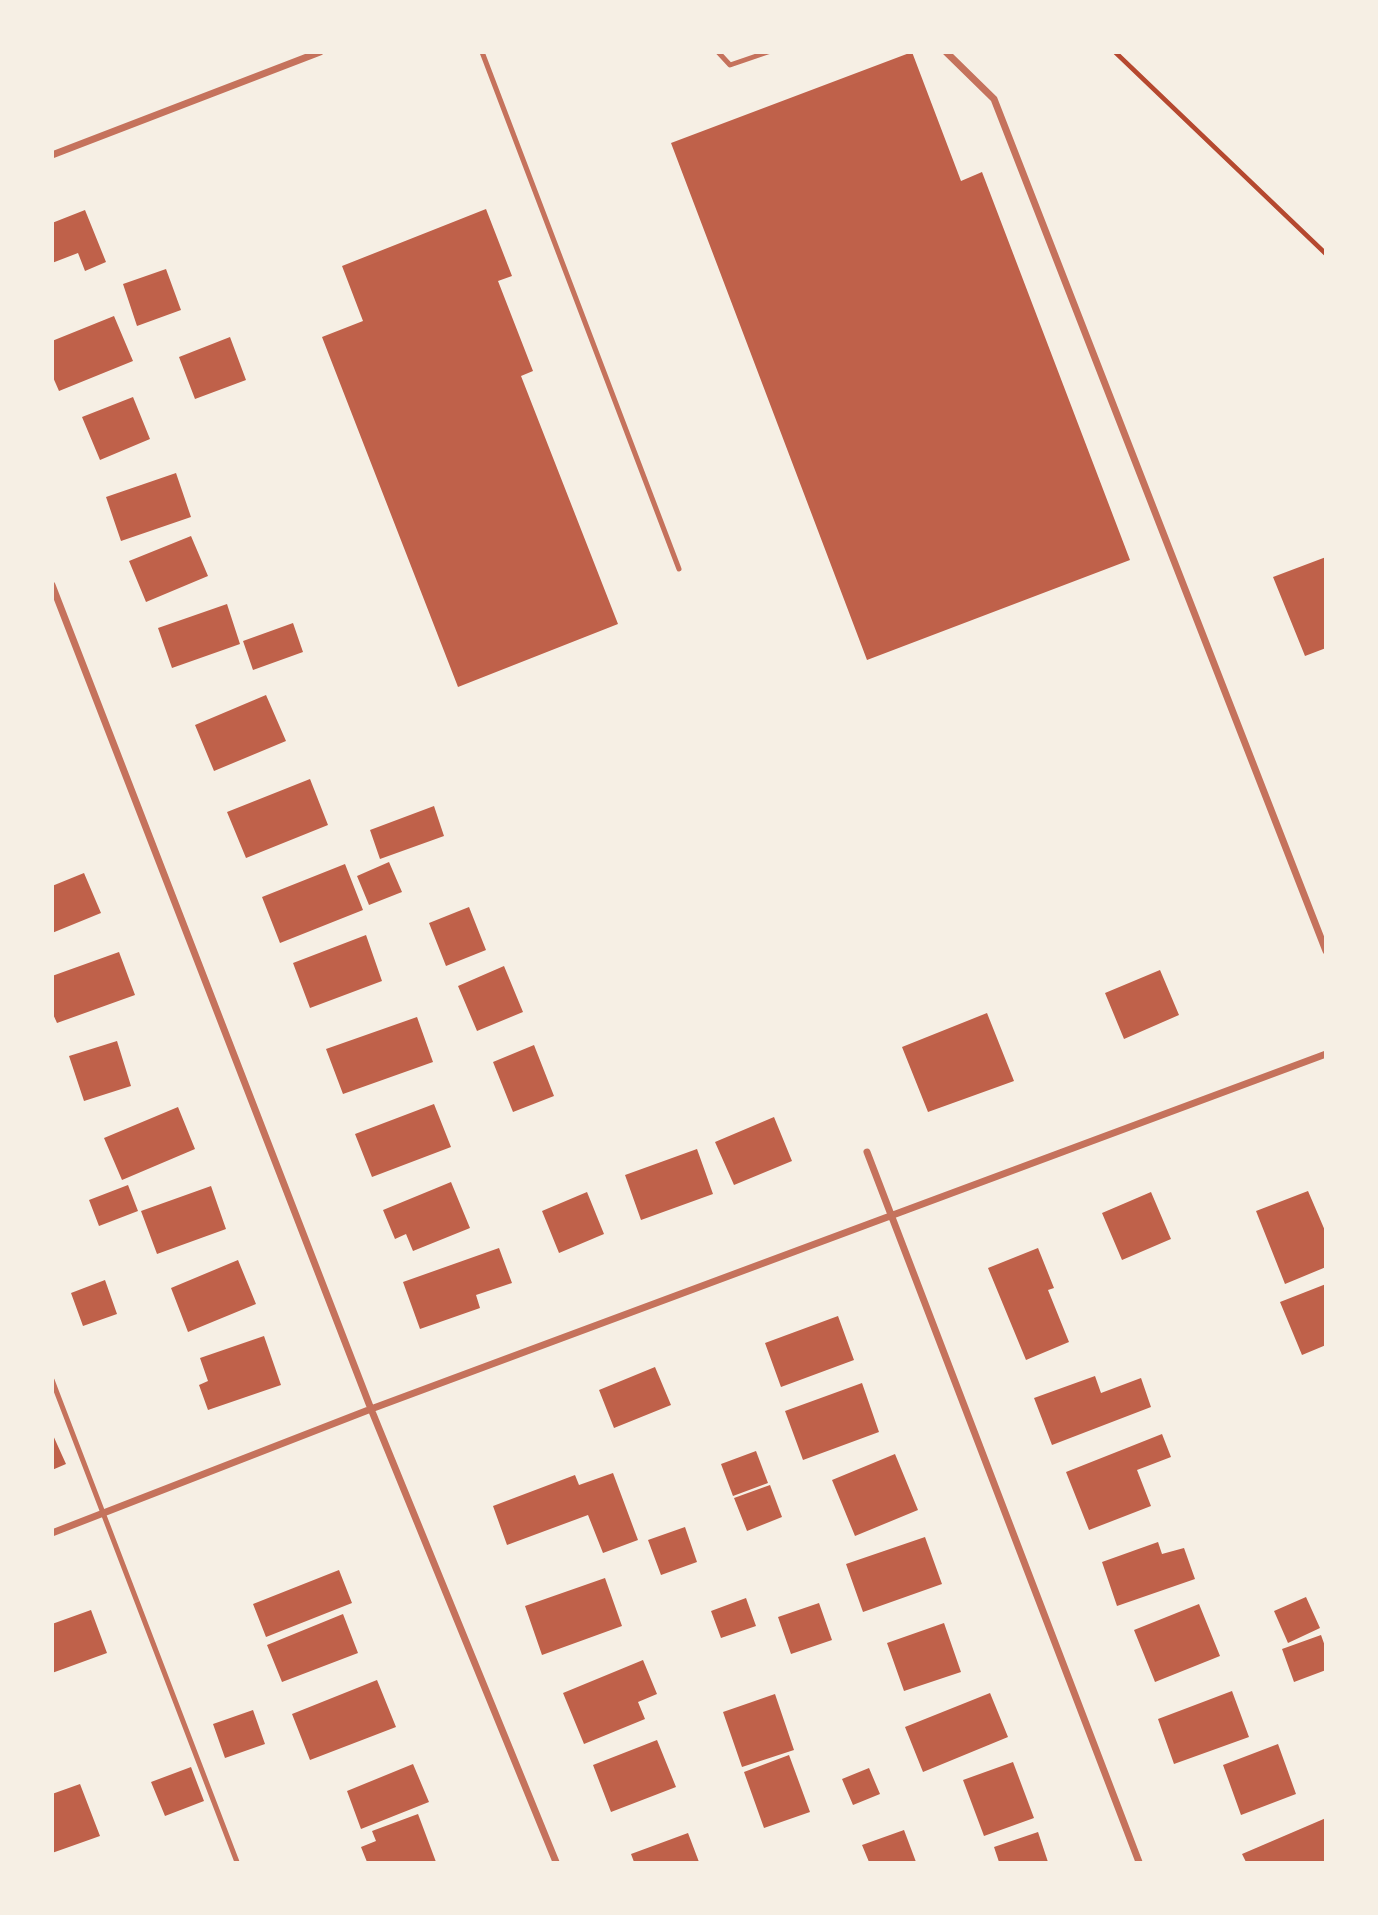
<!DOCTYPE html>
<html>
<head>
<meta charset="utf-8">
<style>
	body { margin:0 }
	#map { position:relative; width:1378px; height:1915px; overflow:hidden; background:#f6efe4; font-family:Karla,sans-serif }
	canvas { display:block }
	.frame { position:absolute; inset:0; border:54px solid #f6efe4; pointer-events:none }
</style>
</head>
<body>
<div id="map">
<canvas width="1378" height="1915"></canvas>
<div class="frame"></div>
</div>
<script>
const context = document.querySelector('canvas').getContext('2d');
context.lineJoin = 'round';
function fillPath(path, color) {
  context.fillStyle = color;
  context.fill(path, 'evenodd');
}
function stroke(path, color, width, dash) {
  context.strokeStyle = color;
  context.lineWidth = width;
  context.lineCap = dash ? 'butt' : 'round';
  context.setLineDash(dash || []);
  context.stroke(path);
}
const building = new Path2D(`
	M912 52 961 181 982 172 1130 560 867 660 671 143Z
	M486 209 512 276 498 281 533 371 521 376 618 624 458 687 322 337 363 321 342 266Z
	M85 210 106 262 85 271 78 253 52 263V223Z
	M166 269 181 310 137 326 123 284Z
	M114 316 133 361 59 391 52 375V341Z
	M230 337 246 380 195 399 179 357Z
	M133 397 150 439 100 460 82 417Z
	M176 473 191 517 121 541 106 497Z
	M191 536 208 576 146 602 129 561Z
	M1326 557V648L1305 656 1273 577Z
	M227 604 240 644 172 668 158 628Z
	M293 623 303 652 253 670 243 641Z
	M266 695 286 741 214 771 195 725Z
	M310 779 328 825 246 858 227 812Z
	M434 806 444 836 380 859 370 830Z
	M389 862 402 892 369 905 357 876Z
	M345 864 363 910 280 943 262 897Z
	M84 873 101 913 52 933V886Z
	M469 907 486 950 446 966 429 923Z
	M366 935 382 981 310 1008 293 963Z
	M119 952 135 995 57 1023 52 1012V976Z
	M504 966 523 1012 477 1031 458 986Z
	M1160 970 1179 1015 1124 1039 1105 993Z
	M987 1013 1014 1081 928 1112 902 1047Z
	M417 1017 433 1062 343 1094 326 1049Z
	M117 1041 131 1086 84 1101 69 1056Z
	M534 1045 554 1096 513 1112 493 1062Z
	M434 1104 451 1147 372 1177 355 1134Z
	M178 1107 195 1149 122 1180 104 1138Z
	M774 1117 792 1161 734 1185 715 1142Z
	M697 1149 713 1194 641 1220 625 1175Z
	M451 1182 470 1228 413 1251 406 1234 395 1239 383 1210Z
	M128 1185 138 1211 99 1226 89 1200Z
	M211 1186 226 1229 157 1254 141 1211Z
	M1308 1191 1326 1233V1267L1285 1284 1256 1211Z
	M587 1192 604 1234 559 1253 542 1211Z
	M1151 1192 1171 1239 1122 1260 1102 1213Z
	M499 1248 512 1283 476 1295 480 1308 420 1329 403 1282Z
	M1038 1248 1054 1288 1048 1290 1069 1342 1026 1360 988 1268Z
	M238 1260 256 1304 188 1332 171 1288Z
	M105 1280 117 1314 83 1326 71 1293Z
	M1326 1284V1345L1302 1355 1280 1302Z
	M838 1316 854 1360 781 1387 765 1343Z
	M264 1336 281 1385 208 1410 199 1385 208 1381 200 1358Z
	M655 1367 671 1405 614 1428 599 1390Z
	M1095 1376 1101 1393 1141 1378 1151 1407 1052 1445 1034 1398Z
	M862 1383 879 1432 803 1460 785 1411Z
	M52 1433 66 1464 52 1470Z
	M1162 1434 1171 1457 1137 1470 1151 1506 1089 1530 1066 1472Z
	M756 1451 768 1483 733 1496 721 1464Z
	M895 1454 918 1510 855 1536 832 1480Z
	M613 1473 638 1540 603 1553 588 1515 507 1545 493 1506 575 1475 579 1485Z
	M770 1485 782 1517 747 1531 734 1498Z
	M685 1527 697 1562 661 1575 648 1540Z
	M925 1537 942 1584 863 1612 846 1564Z
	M1158 1542 1162 1554 1184 1548 1195 1579 1117 1606 1102 1562Z
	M339 1570 352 1603 266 1637 253 1604Z
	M605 1578 622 1626 542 1655 525 1606Z
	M1306 1597 1320 1628 1288 1643 1274 1611Z
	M746 1598 756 1626 721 1638 711 1611Z
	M819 1603 832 1640 791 1654 778 1617Z
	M1199 1604 1220 1656 1155 1682 1134 1630Z
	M91 1610 107 1653 52 1673V1624Z
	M343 1614 358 1653 282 1682 267 1645Z
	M944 1623 961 1672 904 1691 887 1643Z
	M1321 1635 1326 1649V1670L1294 1682 1282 1649Z
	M643 1660 657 1694 638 1702 645 1719 584 1744 563 1693Z
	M377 1680 396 1727 310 1760 292 1714Z
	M1232 1691 1249 1737 1174 1764 1158 1719Z
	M990 1693 1008 1737 923 1772 905 1727Z
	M775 1694 794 1750 742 1767 723 1712Z
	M253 1710 265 1744 225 1758 213 1724Z
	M657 1740 676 1787 611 1812 593 1765Z
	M1278 1744 1296 1794 1241 1815 1223 1765Z
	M789 1755 810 1812 764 1828 744 1772Z
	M1013 1762 1034 1818 984 1836 963 1780Z
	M413 1764 429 1802 361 1829 347 1791Z
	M191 1767 204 1801 165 1816 151 1782Z
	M869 1768 880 1794 853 1805 842 1779Z
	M80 1784 100 1836 52 1853V1794Z
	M418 1814 436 1862H367L361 1847 376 1841 372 1831Z
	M1326 1818V1862H1246L1242 1854Z
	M904 1830 916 1862H869L862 1845Z
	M1038 1832 1048 1862H999L994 1847Z
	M688 1833 699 1862H634L631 1854Z`);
const path = new Path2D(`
	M1115 52 1326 254`);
const service = new Path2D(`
	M482 52 679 569
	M718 52 730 65 768 52
	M52 1380 237 1862`);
const minor = new Path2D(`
	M946 52 994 99 1326 951
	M52 155 320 52
	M52 585 371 1409 556 1862
	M867 1152 1139 1862
	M52 1533 371 1409 1326 1054`);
fillPath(building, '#bf614a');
stroke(path, '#b5482f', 4.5);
stroke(service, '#c5725c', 5);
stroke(minor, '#c5725c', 7);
</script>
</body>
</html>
